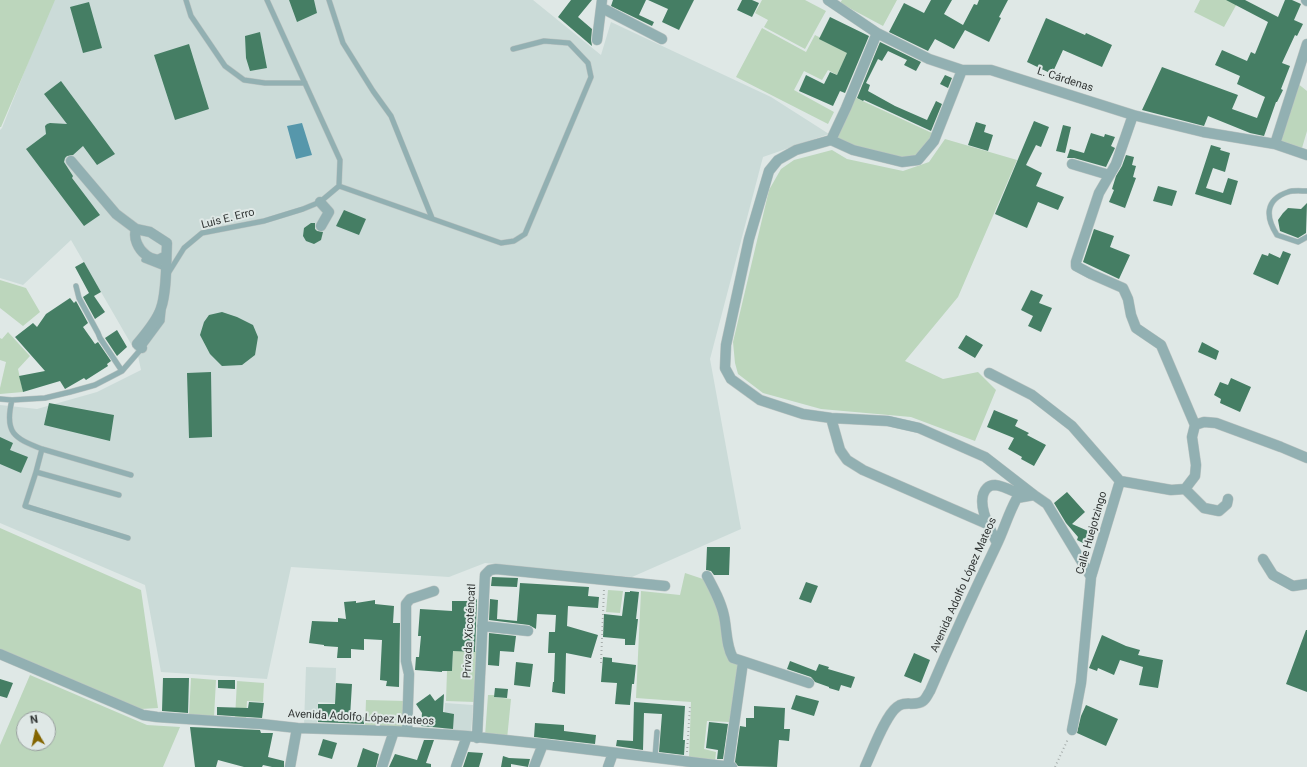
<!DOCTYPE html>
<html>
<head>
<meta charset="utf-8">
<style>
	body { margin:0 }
	#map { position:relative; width:1307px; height:767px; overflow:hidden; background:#dfe8e6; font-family:Roboto,sans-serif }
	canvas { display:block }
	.north { position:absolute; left:16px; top:711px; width:40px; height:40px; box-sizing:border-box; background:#dfe8e6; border:1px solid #99a09f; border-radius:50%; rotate:351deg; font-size:11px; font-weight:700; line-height:16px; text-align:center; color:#313534 }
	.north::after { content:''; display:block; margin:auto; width:14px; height:18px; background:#836500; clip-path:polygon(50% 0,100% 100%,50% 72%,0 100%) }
</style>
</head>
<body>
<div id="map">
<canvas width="1307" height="767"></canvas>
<div class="north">N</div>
</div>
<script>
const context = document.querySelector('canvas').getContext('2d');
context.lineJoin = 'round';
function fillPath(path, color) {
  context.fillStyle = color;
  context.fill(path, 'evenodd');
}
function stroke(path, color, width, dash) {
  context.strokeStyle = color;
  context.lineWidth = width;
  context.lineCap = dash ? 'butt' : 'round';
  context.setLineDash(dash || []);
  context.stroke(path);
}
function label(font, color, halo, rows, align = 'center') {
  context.font = font + ' Roboto,sans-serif';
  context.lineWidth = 4;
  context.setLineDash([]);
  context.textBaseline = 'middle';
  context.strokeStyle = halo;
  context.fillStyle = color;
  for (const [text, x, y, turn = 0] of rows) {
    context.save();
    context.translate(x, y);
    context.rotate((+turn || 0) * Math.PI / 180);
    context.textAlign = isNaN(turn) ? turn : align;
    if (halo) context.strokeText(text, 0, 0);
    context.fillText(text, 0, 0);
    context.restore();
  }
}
const built = new Path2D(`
	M53 0H533L601 55 611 22 771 97 829 134 763 157 710 359 741 529 632 577 485 563 449 577 291 567 267 679 161 672 145 585 0 523V405L37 409 97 392 141 370 138 356 71 240 23 285 0 278V130L2 128Z
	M306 667 336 668 335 703 318 702 317 725H304Z
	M445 703 473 705 471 734 443 732Z`);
const green = new Path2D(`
	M0 0H55L1 127H0Z
	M762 0H805L826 11 805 49 764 27 768 20 755 13Z
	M842 0H897L883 26 840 3Z
	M1200 0H1239L1224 27 1194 12Z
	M762 28 806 52 815 35 848 52 837 75 828 70 822 80 804 71 794 90 834 112 828 124 736 77Z
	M1297 83 1307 91V131L1302 148 1279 140Z
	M854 97 932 133 930 139 917 158 901 159 853 147 836 138Z
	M945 139 1017 160 958 297 905 361 943 379 978 372 996 390 975 441 911 417 821 409 763 393 738 374 735 363 733 342 769 190 781 169 794 160 832 150 847 159 903 171 929 162Z
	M0 280 26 288 40 312 23 326 0 308Z
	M8 332 30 356 18 369 23 392 0 394V388L6 362 0 360V338L2 339Z
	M0 528 141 590 158 708 141 709 0 650Z
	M685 573 706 580 741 664 729 722 707 721 704 749 716 752 715 762 689 758 691 702 636 698 641 591 680 595Z
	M608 590 623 591 620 613 606 612Z
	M453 650 477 651 475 702 446 701 447 671H452Z
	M30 675 147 725 180 727 163 767H0V745ZM24 719H48V743H24Z
	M191 678 216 680 214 717 189 715Z
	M237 681 264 683 263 702 247 701 246 719 235 718Z
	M488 695H494V697L511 699 507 739 485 736Z
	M366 700 406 701V729L365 728Z`);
const water = new Path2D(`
	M302 123 312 155 296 159 287 126Z`);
const building = new Path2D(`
	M289 0H314L317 13 297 22Z
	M571 0H592L578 17 592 29 591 40 592 46 558 17Z
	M613 0H646L639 15 654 22 652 26 611 6Z
	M648 0H694L679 30 662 22 668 9Z
	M742 0H752L759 3 752 17 737 10Z
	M931 0H952L944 14 963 25 974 4 977 5 979 0H1008L999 17 1001 18 989 42 965 30 954 49 935 39 928 51 889 32 904 3 924 13Z
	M1226 0H1245L1278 17 1285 0H1292L1301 4 1294 20 1303 24 1297 36 1295 35 1282 63 1290 66 1281 89 1283 90 1277 102H1276L1264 136 1250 133 1208 116 1204 126 1142 110 1162 67 1238 95 1232 109 1257 118 1265 97 1237 84 1240 76 1215 65 1222 50 1247 61 1251 52 1255 54 1268 22Z
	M89 2 102 48 83 53 70 7Z
	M830 17 869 36 845 93 840 91 833 106 799 91 806 75 824 84 830 72 837 75 847 53 819 39Z
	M1046 18 1085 35 1086 33 1112 45 1102 67 1063 50 1052 74 1027 62Z
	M260 32 267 68 250 71 246 58 245 36Z
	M880 42 921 62 916 71 904 65 907 60 888 51 882 61 878 59 866 83 870 85 868 91 895 106 927 120 936 101 942 104 931 131 864 100 863 101 857 98Z
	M189 44 209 109 175 120 154 55Z
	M945 75 952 78 948 88 940 84Z
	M61 81 115 154 97 165 83 146 73 155 67 156 65 158 64 162 73 176 72 178 100 215 84 226 26 149 46 134 45 126 47 124 50 123 67 124 44 94Z
	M1034 121 1049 127 1041 147 1036 145 1026 165 1042 173 1036 186 1064 197 1058 210 1038 202 1027 228 995 214Z
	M976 122 986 125 984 132 993 135 988 151 968 145Z
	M1063 125 1071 127 1065 153 1056 151Z
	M1091 133 1104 137 1105 134 1115 137 1111 146 1115 148 1106 167 1074 158H1067L1070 149 1084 153Z
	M1211 145 1221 148 1220 150 1230 153 1225 172 1213 168 1206 188 1223 193 1228 178 1238 181 1231 205 1195 194Z
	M1126 155 1134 157 1132 165 1136 166 1133 177 1136 178 1125 208 1109 202 1114 190 1112 189 1116 176 1122 166Z
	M1158 186 1177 191 1172 206 1153 201Z
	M1307 203 1306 233 1298 238 1280 231 1278 220 1283 213 1288 208 1301 209Z
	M344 210 366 219 359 235 336 226Z
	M311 223H315V229L317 231 323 232 321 240 314 244 306 241 303 236 304 228Z
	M1094 229 1114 236 1110 247 1130 255 1119 279 1083 262Z
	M1283 251 1291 254 1278 285 1253 274 1262 254 1268 256 1269 253 1280 258Z
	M84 262 101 292 94 296 105 312 95 319 83 297 89 293 75 267Z
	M1031 290 1043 295 1039 303 1052 308 1041 332 1028 326 1033 316 1021 310Z
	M70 298 74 303 76 301 88 323 83 327 95 344 98 342 111 361 107 364 108 366 86 380 84 378 65 389 60 381 23 392 19 376 45 371 15 337 33 323 37 327 46 314Z
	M222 312 237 317 253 325 258 337 255 355 242 365 222 366 210 354 200 335 204 322 209 315Z
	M117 330 127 347 117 356 105 338Z
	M966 335 983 345 975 358 958 348Z
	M1202 342 1219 351 1216 360 1198 352Z
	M211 372 212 437 189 438 187 373Z
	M1231 378 1251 387 1240 412 1220 403 1221 399 1214 395 1220 382 1228 385Z
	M49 403 114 415 110 441 44 425Z
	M994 410 1018 420 1015 426 1029 433 1027 435 1046 445 1034 466 1021 459 1022 457 1008 449 1014 438 987 427Z
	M0 437 13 443 10 450 28 457 21 473 0 464Z
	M1067 492 1085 512 1072 524 1095 534 1089 546 1077 540 1078 537 1066 523 1054 503Z
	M707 547H730L729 575H714L711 571 706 570Z
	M492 577 518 578 517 587 491 586Z
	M806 582 818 586 811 603 799 599Z
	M520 583 589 587 588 596 599 597 598 608 568 606 567 626 598 635 591 658 566 653 565 694 552 692 553 682H554L555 653H548L549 632H555L556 615 537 614 536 629 529 625 489 620 490 599 498 600 497 619 517 621Z
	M630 591 639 592 636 619H638L635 645H625V639L603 637 604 614 622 616 625 592H630Z
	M473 599H477L475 652 453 651 452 671H442V672L415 670 416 657H419L421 636H418L420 609 452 611V601H472Z
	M375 600V604L394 606 393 623H400L399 687 386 686 387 681 380 680 382 640 364 639V650L351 649V658H337L338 647 324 646V645L309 643 312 621 338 622V618L346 619 344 602 356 601V603Z
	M1306 630H1307V692L1286 684Z
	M489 633 516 636 514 652 500 651 499 666 488 665Z
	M1102 635 1126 646 1140 650 1138 655 1163 660 1158 688 1139 685 1143 667 1120 660 1114 675 1098 668 1097 671 1089 668Z
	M914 653 930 660 921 683 904 676Z
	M603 657 612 658V662L636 665 634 684H632L630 705 615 704 617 683 601 682Z
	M790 661 816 671 819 664 829 667 828 669 855 677 851 688 841 685 839 691 829 688V687L815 682 811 677 787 669Z
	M516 662 533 664 530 687 514 685Z
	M163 678H189L188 713 162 711Z
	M0 679 13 683 7 698 0 696Z
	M218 680H235V689L218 688Z
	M336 683 352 684 350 717H364V724L318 722V704H335Z
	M495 688 508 689 507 698 494 697Z
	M430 694 435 701 444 694 443 712 454 714 453 729 421 726 422 713 416 704Z
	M796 695 819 701 814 716 791 709Z
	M249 702 264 703 262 718 217 715V707L248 708Z
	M634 702 685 706 683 740H685L684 755 659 752 662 714 644 713 643 750 616 746 617 740 633 741Z
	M1086 705 1118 719 1106 746 1077 733 1081 716Z
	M754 706 785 708 784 729H790L789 741 779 740 777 767 738 766 735 762 740 726 746 727V718H754Z
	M709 722 728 724 723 759H717L718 750 706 748Z
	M535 723 564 725V731L596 735 595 744 534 737Z
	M190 727 260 730 261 733H273L268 757 284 761V767H272L263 765 262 767H244L218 760 216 767H195Z
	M323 739 337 743 332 759 318 755Z
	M424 740H434L426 763 431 764V767H389L395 754 417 760Z
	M363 748 379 754 376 767H357Z
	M468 752 483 753 479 767H463Z
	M503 756 509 758 530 759 528 767 511 764V767H501Z`);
const path = new Path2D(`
	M601 663 604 589
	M687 752 690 706
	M1055 767 1068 739`);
const lane = new Path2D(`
	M186 0 191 16 225 66 244 80 265 83H305
	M329 0 343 43 373 91 391 116 432 218
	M339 186 501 243 514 241 525 234 591 77 588 63 569 43 544 41 513 49
	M1307 191C1301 191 1293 190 1288 192 1264 200 1266 218 1277 235L1298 242 1307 237
	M144 260 167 269
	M169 272 184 248 202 233 264 221 303 209 320 202 339 186 340 160 267 0
	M76 286 79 298 98 333 100 338 122 371
	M0 399 12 400 45 398 70 392 95 385 122 371 142 348 162 321 163 311
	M12 400C4 433 14 438 42 449L36 472 119 495
	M42 449 131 475
	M36 472 25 506 128 538
	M655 757 657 732`);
const street = new Path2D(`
	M828 0 877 33 929 59 962 70H991L1133 115 1203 132 1275 144 1307 155
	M1306 0 1307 1
	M602 8 662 39
	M877 33 846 108 831 140 853 150 902 162 918 160 934 141 962 70
	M597 40 602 0
	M1133 115 1116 164 1099 193 1076 262V266L1091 274 1123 288 1128 299 1131 315 1136 328 1161 345 1195 425
	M831 140 796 150 778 160 769 171 749 239 726 345 725 368 731 379 760 400 803 414 831 418 888 421 919 428 985 457 1034 495
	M1275 144 1307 44
	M71 161 116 214 136 229 150 232 167 243C166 262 167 291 161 308 157 321 146 333 137 344L142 348
	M1072 164 1109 175
	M320 202 329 212 321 226
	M136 229C133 238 138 249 146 255 149 258 154 259 158 260L166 256
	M989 373 1032 395 1072 426 1120 481
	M831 418 840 450 847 460 863 470 987 524
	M1195 425 1204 422 1216 423 1281 447 1307 458
	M1185 489 1204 508 1219 511 1227 504 1228 499
	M997 543C991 531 974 501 987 488 989 486 992 485 995 485 1005 486 1016 493 1025 496
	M1263 559 1273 575 1293 586 1307 584
	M707 576C714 589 721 602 724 616 727 630 726 646 733 658L809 683
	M482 626 528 631
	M0 654 143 715 157 717 261 724 297 728 394 731 467 736 543 744 732 767
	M1072 730 1081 683 1091 577 1120 481 1171 490 1185 489 1195 476 1196 465 1192 437 1195 425
	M407 732 409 674 406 661V604L410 599 434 591
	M477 738 485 575 490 570 496 569 665 586
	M290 767 297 728
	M382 767 394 731
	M456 767 467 736
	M534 767 543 744
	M608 767 613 753
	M728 767 743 662
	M865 767C872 752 885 716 897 707 905 700 915 707 923 701 926 699 928 694 930 691 951 642 973 594 996 546 1004 530 1008 514 1017 498L1034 495 1047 504 1091 577`);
const streetNames = [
	["L. Cárdenas",1065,80,18],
	["Luis E. Erro",228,219,-14],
	["Calle Huejotzingo",1092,533,-74],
	["Avenida Adolfo López Mateos",964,585,-66],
	["Privada Xicoténcatl",470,631,-87],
	["Avenida Adolfo López Mateos",361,718,3]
];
fillPath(built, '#cbdbd8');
fillPath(green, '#bcd6bc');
fillPath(water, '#5697ab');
fillPath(building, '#457e64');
stroke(lane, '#bcc4c2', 6);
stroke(street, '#bcc4c2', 11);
stroke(path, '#a8afad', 2, [1, 3]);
stroke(lane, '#92b0b2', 5);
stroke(street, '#92b0b2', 10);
label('11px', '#313534', '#dfe8e6', streetNames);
</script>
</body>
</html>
